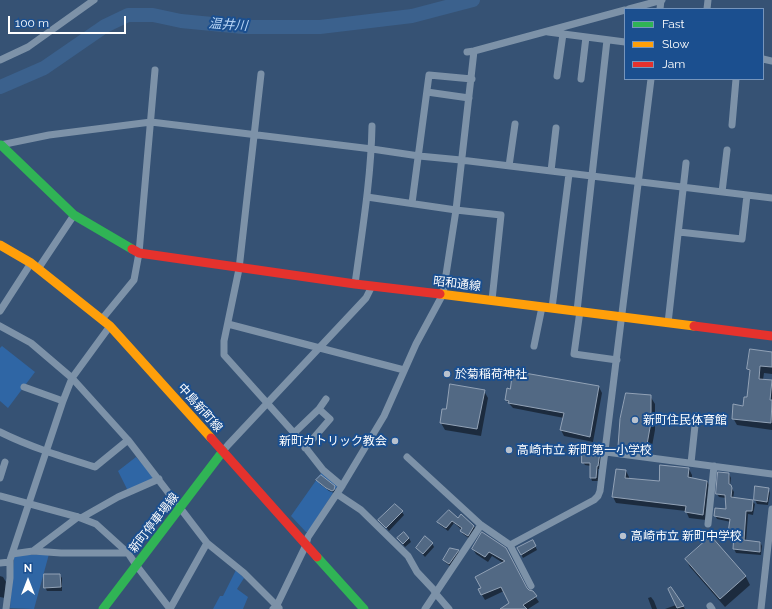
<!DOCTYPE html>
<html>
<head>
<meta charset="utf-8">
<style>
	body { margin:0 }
	#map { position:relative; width:772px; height:609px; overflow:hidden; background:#365274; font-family:Raleway,sans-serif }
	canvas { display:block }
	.legend { position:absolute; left:624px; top:8px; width:140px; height:72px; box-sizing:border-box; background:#1b4f8f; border:1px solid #7695bc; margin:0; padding:5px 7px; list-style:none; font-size:12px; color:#fff }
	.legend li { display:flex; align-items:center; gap:8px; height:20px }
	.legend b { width:20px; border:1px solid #7695bc }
	.north { position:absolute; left:8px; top:561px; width:40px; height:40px; -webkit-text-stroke:3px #1b4f8f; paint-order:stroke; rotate:0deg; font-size:11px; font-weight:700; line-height:16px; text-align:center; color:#fff }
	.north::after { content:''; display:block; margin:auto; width:14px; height:18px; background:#fff; clip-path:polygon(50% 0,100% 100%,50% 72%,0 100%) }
	.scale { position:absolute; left:8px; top:16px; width:118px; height:18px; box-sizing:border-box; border:2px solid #fff; border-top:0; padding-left:5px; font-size:12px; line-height:14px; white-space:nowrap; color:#fff; -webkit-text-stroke:3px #1b4f8f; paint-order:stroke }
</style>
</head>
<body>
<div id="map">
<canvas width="772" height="609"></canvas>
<ul class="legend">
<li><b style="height:5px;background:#30b455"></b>Fast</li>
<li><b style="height:5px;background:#ff9f0a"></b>Slow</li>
<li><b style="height:5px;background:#e5322d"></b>Jam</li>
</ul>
<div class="north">N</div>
<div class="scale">100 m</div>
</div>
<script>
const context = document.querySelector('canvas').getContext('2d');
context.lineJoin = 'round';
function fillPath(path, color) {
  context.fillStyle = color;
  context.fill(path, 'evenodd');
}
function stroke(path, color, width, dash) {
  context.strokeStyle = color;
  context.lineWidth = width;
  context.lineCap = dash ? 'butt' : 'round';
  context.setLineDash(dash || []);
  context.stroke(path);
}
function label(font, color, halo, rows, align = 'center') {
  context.font = font + ' Raleway,"Noto Sans JP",sans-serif';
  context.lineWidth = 4;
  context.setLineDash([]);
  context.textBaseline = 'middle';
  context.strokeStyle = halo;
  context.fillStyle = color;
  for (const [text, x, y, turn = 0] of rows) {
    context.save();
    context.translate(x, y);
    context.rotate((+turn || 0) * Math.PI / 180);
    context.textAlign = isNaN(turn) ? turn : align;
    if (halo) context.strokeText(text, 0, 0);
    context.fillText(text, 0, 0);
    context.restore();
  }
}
const green = new Path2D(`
	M2 346 35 372 8 408 0 401V348Z
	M136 457 153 476 152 480 128 491 118 471Z
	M322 472 338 485 308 532H306L291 516Z
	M49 554 34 609 10 608 14 557 24 555Z
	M236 570 244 578 237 589 248 597 243 609H213L220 596H223Z`);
const shadow = new Path2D(`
	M772 353V374L764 373 763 380 772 382V430L737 425 733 418 744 407 748 398 751 373 748 369Z
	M599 387 602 393 593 442 564 436 561 430 564 418 513 408 506 400Z
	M484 391 488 398 481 436 445 430 441 423 447 411Z
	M650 396 655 404V430L650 457 623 454 619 446Z
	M599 453 601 456 599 469H598V481H592L591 478V466L585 465 583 462Z
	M689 469 692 475V479L707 481 710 487 706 520 689 518 686 511 616 503 613 497 626 471 629 477V479L659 482Z
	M729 474 731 478 730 485 734 492 733 499 752 501 755 504 753 515 748 514 746 541 760 542 762 546 761 555 736 553 734 549 735 537 731 536 729 533 731 522 717 519 715 515 727 510 726 498 719 497 717 494Z
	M318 480 334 488 336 491 334 493 329 491 320 484Z
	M768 489 770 493 768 505 757 504 755 500Z
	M402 512 404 515 389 531 380 520Z
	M458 519 474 526 476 530 470 539 463 534 461 531 462 530 454 523 448 531 440 525 438 522Z
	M398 538H409L411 542 405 547Z
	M711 538 746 577 750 585 725 607 690 567 686 560Z
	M533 541 537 550 523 558 518 548Z
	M432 543 434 547 425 557 417 548Z
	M473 549H505L527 590 532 592 539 602 528 609H503L510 603 504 591 485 600 479 590 503 563 492 556 488 562 476 554Z
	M458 551 460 554 451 567 446 563 444 560Z
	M60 575 62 578V591H47L45 587Z
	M0 576 3 577 6 582 5 598 0 597Z
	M671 589 685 609H665L676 605Z
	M651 597 654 601 657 609H652L648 598Z`);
const river = new Path2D(`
	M0 87 44 68 105 26 128 15H153L181 21 243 27H320L412 16 473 0`);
const building = new Path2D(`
	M750 349 772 352V367L760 366 759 379 772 380 770 400H772L771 423 732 419 733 404 743 406 744 397H747L750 370 747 369Z
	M513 371 599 386 590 437 560 430 564 413 508 403 509 401 505 400 507 388 510 389Z
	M450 384 485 390 477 429 440 423 442 409H446Z
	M626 393 651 395V422L646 450 618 447 620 419Z
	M582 451 600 452 598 466H597L596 478H590V463H582Z
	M660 465 689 468 688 477 707 481 703 515 685 512 686 506 612 497 616 469 626 470 625 478 659 481Z
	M718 472 729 473V484L731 485 732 488 731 497 753 500 752 511H746L744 540 760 542V552L733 549 734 534 728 533 730 519 714 516 715 508 726 509 725 495 716 494Z
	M321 475 335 486 334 490 332 491 326 488 316 480Z
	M755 486 769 488 767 502 754 500Z
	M395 504 403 511 386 528 378 520Z
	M449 510 458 518 461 514 474 526 468 536 460 531 462 528 452 521 446 528 437 522Z
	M404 532 409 538 403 544 397 538Z
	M482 532 506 548 527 588 529 590 533 591 537 596 523 605 527 609H500L509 603 501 587 481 595 478 589 481 588 475 577 505 561 489 552 485 557 472 549Z
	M425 536 433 543 423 554 416 548Z
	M711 536 746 576 720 599 685 559Z
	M533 540 536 546 521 555 517 548Z
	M450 548 459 550 449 564 443 560Z
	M44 574H60L61 587 44 588Z
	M671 587 684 606 677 608 668 589Z`);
const street = new Path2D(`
	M629 9 662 0
	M660 9 661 0
	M707 9 708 0
	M548 32 625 42
	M467 52 474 51 625 10
	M763 59 772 61
	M0 60 28 47 94 0
	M261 74 239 269 224 341V355L294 433 323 470 342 486
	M557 76 563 34
	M581 79 586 37
	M427 92 469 98
	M732 125 736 79
	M0 145 49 135 151 122 372 149 419 156 461 160 772 198
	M509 166 515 124
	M551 171 556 128
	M722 192 727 150
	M367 197 456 210 501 215 492 300
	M412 203 429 75 472 79
	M679 232 742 239 747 195
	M38 269 74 215
	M355 284C362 232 371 179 372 126
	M552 308 569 174
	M0 311 31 263
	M577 311 607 40
	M580 311 574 354 617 360
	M102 319 134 280 139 253 155 70
	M668 323 686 163
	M228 324 404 370
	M0 326 31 343 72 378 128 440 207 543 244 573 279 608
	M534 346 542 307
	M24 387 63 401
	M0 432C30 447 63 457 95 467L128 440
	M294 433 319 409 326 399
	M305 448 330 419 319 409
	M223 451 228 445 366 298 372 286
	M606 452 772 474
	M407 457 481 525 510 545 531 586
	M691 463 696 416
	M0 478 5 462
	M337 494 361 510 408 556 417 572 433 589 436 594 449 609
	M0 496 78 517 96 524 128 553 136 565 170 609 207 543
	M81 518 118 497 159 479
	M708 524 714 466
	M510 545 594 500 598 496 600 491 651 79
	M33 551 61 553H128
	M12 554 33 551 78 517
	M0 563 10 562
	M710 606 712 609
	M6 609 10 578V560L63 401 72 378 110 326
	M273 609 277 605 306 545 308 537 342 486 384 416 416 344 443 294 456 210 474 51
	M425 609 481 525
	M761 609 772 509`);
const fast = new Path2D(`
	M1 145 74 215 132 249
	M317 557 364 609
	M103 609 223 451`);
const slow = new Path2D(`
	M0 245 31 263 110 326 211 438
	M440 294 694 326`);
const jam = new Path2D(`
	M132 249 139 253 355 284 440 294
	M694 326 772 336
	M211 438 317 557`);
const markers = [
	[447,374,4,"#b9c2ce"],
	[635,420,4,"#b9c2ce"],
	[395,441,4,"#b9c2ce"],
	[509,450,4,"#b9c2ce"],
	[623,536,4,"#b9c2ce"]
];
const streetNames = [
	["昭和通線",457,284,7],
	["中島新町線",200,408,48],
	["新町停車場線",154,523,-52]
];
const poiNames = [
	["於菊稲荷神社",455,374],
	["新町住民体育館",643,420],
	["新町カトリック教会",387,441,"right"],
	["高崎市立 新町第一小学校",517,450],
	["高崎市立 新町中学校",631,536]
];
const waterNames = [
	["温井川",228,25,4]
];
fillPath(green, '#2f66a5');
fillPath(shadow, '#0007');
stroke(river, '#3b618d', 14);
fillPath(building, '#526984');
stroke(building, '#92a2b6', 1);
stroke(street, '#7d92a8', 7);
stroke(fast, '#30b455', 9);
stroke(slow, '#ff9f0a', 9);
stroke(jam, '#e5322d', 9);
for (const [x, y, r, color] of markers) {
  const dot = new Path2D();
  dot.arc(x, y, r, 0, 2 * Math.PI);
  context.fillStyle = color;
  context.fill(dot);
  stroke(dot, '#1b4f8f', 1.5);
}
label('12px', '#fff', '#1b4f8f', streetNames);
label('12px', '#fff', '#1b4f8f', poiNames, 'left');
label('italic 13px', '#b5d3f5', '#1b4f8f', waterNames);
</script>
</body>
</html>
